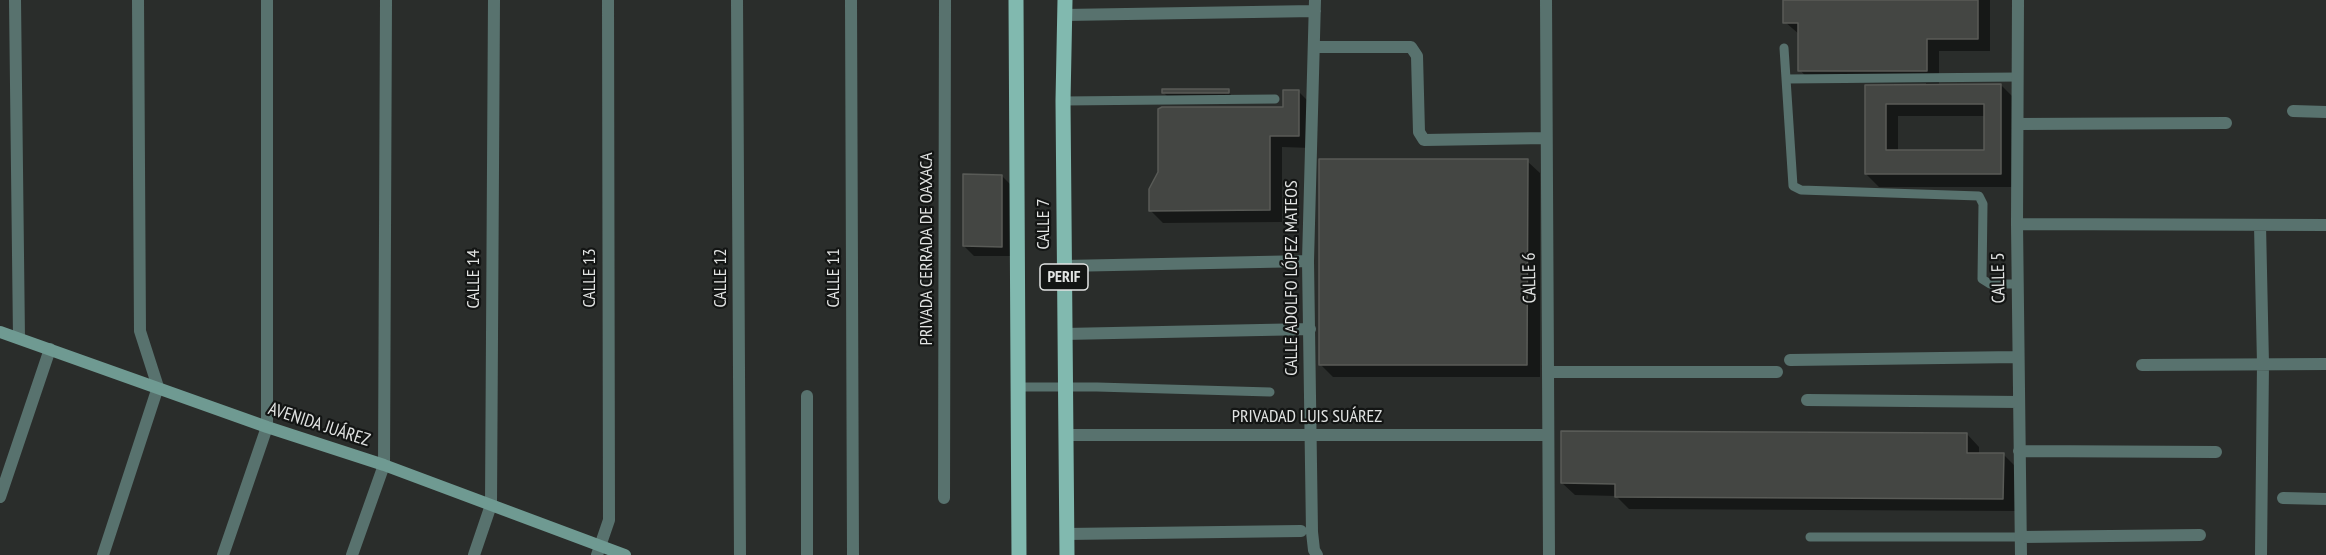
<!DOCTYPE html>
<html>
<head>
<meta charset="utf-8">
<style>
	body { margin:0 }
	canvas { display:block; background:#2a2d2b }
</style>
</head>
<body>
<canvas width="2326" height="555"></canvas>
<script>
const context = document.querySelector('canvas').getContext('2d');
context.lineJoin = 'round';
function fillPath(path, color) {
  context.fillStyle = color;
  context.fill(path, 'evenodd');
}
function stroke(path, color, width, dash) {
  context.strokeStyle = color;
  context.lineWidth = width;
  context.lineCap = dash ? 'butt' : 'round';
  context.setLineDash(dash || []);
  context.stroke(path);
}
function label(font, color, halo, rows, align = 'center') {
  context.font = font + ' "PT Sans Narrow",sans-serif';
  context.lineWidth = 4.5;
  context.setLineDash([]);
  context.textBaseline = 'middle';
  context.strokeStyle = halo;
  context.fillStyle = color;
  for (const [text, x, y, turn = 0] of rows) {
    context.save();
    context.translate(x, y);
    context.rotate((+turn || 0) * Math.PI / 180);
    context.textAlign = isNaN(turn) ? turn : align;
    if (halo) context.strokeText(text, 0, 0);
    context.fillText(text, 0, 0);
    context.restore();
  }
}
const shadow = new Path2D(`
	M1785 0H1990V51H1939V86L2001 85 2014 98 2013 187H1879L1866 174V87L1926 86V83H1812L1800 70V35L1785 22ZM1898 116H1985L1986 151 1898 152Z
	M1228 91 1231 95 1167 96 1164 93Z
	M1298 91 1311 104V148L1282 147V222L1163 223 1151 211 1284 109Z
	M1527 161 1540 173V377H1333L1320 364Z
	M1002 176 1012 186 1011 256H974L964 246Z
	M1967 434 1979 447V454H2003L2016 467 2015 511 1629 509 1616 496 1575 495 1562 483Z`);
const building = new Path2D(`
	M1783 0H1978V39H1927V71H1798V23H1783Z
	M2001 84V174H1865V85ZM1886 104H1984V150H1886Z
	M1162 89H1229V93H1162Z
	M1283 90H1299V136H1270V210L1149 211V189L1158 172V109L1162 107H1283Z
	M1319 159H1528L1527 365H1319Z
	M963 174 1002 175V247L963 246Z
	M1561 431 1967 433V453H2004L2003 499 1615 497V484L1561 483Z`);
const lane = new Path2D(`
	M1784 48 1793 186 1801 190 1979 196 1983 204 1982 279 1990 284H2017
	M1786 79 2018 77
	M1063 101 1275 99
	M1018 387H1097L1270 392
	M1810 537H2021`);
const street = new Path2D(`
	M15 0 19 338
	M737 0 740 555
	M851 0 853 555
	M1315 0 1308 261 1312 532 1314 550 1317 555
	M1546 0 1549 555
	M2018 0 2017 224 2021 555
	M1064 15 1315 11
	M1314 47H1411L1417 56 1419 132 1424 140 1546 138
	M2293 111 2326 112
	M2018 124 2226 123
	M2017 224 2326 225
	M2260 225 2263 364 2261 555
	M1064 266 1308 261
	M1064 334 1310 329
	M1790 360 2018 357
	M2142 365 2326 364
	M1549 372H1777
	M1807 400 2019 402
	M1065 435H1548
	M2019 451 2216 452
	M0 497 50 349
	M944 498 945 0
	M2283 498 2326 499
	M1066 534 1301 531
	M2021 537 2200 535
	M103 555 158 387 140 331 138 0
	M223 555 267 427V0
	M352 555 384 465 386 0
	M474 555 491 505 494 0
	M597 555 609 520 608 0
	M807 555V396`);
const secondary = new Path2D(`
	M0 332 267 427 384 465 625 555`);
const primary = new Path2D(`
	M1016 0 1019 555
	M1065 0 1063 101 1067 555`);
const shields = [
	[1064,277,48]
];
const shieldNames = [
	["PERIF",1064,277]
];
const streetNames = [
	["CALLE 7",1044,224,-90],
	["PRIVADA CERRADA DE OAXACA",927,249,-90],
	["CALLE 13",590,278,-90],
	["CALLE 12",721,278,-90],
	["CALLE 11",834,278,-90],
	["CALLE ADOLFO LÓPEZ MATEOS",1292,278,-90],
	["CALLE 6",1530,278,-91],
	["CALLE 5",1999,278,-91],
	["CALLE 14",474,279,-90],
	["PRIVADAD LUIS SUÁREZ",1307,417],
	["AVENIDA JUÁREZ",319,425,18]
];
fillPath(shadow, '#0007');
fillPath(building, '#444643');
stroke(building, '#595b57', 1.5);
stroke(lane, '#58726e', 9);
stroke(street, '#58726e', 12);
stroke(secondary, '#6f9a92', 12);
stroke(primary, '#81b9af', 15);
for (const [x, y, w] of shields) {
  const box = new Path2D();
  box.roundRect(x - w / 2, y - 13, w, 26, 4.5);
  context.fillStyle = '#131514';
  context.fill(box);
  stroke(box, '#e2e4e3', 1.5);
}
label('bold 16px', '#e2e4e3', null, shieldNames);
label('18px', '#e2e4e3', '#131514', streetNames);
</script>
</body>
</html>
